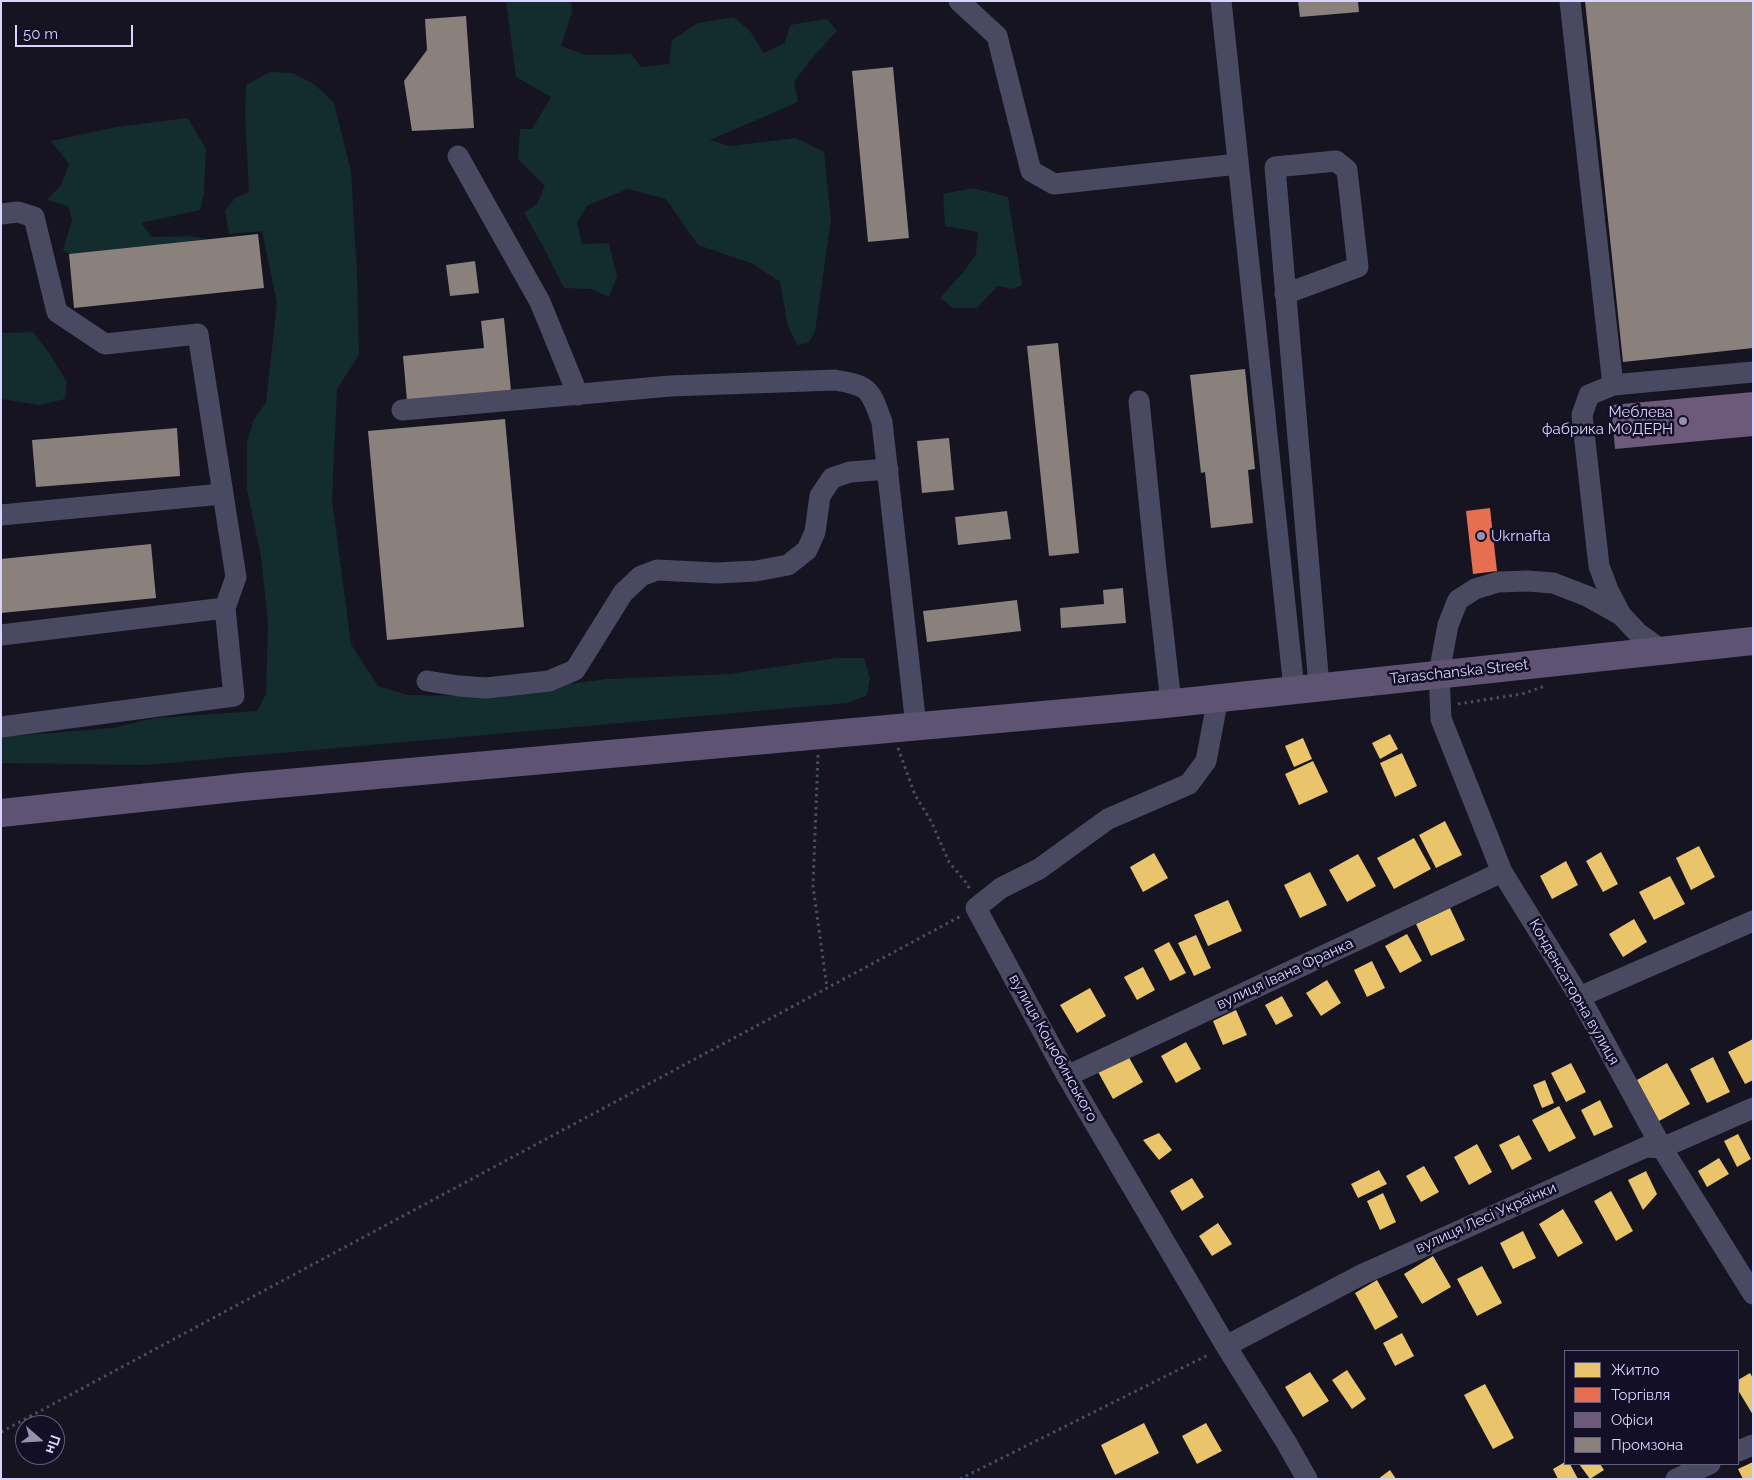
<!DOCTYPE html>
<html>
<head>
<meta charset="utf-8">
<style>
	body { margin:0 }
	#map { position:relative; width:1754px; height:1480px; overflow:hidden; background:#161421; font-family:Raleway,sans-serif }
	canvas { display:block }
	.frame { position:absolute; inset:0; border:2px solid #d9d4ff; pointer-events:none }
	.legend { position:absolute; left:1564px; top:1350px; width:175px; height:115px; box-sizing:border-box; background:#130f26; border:1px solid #625e7d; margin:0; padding:6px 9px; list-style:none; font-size:15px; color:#d9d4ff }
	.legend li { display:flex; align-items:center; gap:10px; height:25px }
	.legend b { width:25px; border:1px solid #625e7d }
	.north { position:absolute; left:15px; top:1415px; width:50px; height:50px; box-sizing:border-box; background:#130f26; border:1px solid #625e7d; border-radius:50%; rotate:109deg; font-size:14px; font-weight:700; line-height:20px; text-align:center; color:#d9d4ff }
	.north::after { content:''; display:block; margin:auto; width:18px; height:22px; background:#9591b1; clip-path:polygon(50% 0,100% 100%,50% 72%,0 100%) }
	.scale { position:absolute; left:15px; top:25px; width:118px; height:22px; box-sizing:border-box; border:2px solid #d9d4ff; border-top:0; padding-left:6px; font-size:15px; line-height:18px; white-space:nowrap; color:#d9d4ff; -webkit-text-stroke:4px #130f26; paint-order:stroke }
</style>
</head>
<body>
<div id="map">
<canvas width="1754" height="1480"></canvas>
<div class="frame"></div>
<ul class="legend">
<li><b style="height:14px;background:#e9c46a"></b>Житло</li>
<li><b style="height:14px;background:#e76f51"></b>Торгівля</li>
<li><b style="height:14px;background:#6d597a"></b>Офіси</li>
<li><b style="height:14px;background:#8a817c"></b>Промзона</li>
</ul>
<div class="north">Пн</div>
<div class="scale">50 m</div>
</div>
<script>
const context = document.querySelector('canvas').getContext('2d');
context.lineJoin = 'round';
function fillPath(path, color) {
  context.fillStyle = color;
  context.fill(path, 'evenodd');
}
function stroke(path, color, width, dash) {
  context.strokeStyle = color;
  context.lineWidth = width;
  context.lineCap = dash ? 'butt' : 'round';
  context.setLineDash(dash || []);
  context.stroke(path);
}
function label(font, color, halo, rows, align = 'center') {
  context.font = font + ' Raleway,sans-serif';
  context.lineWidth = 5;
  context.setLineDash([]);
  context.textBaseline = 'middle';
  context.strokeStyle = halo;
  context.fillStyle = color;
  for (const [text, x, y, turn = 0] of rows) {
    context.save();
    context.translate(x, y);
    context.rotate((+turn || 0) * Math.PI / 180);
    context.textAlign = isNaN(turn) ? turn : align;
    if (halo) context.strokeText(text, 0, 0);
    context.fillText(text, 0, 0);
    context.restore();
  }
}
const green = new Path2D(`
	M506 1H571L572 12 561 46 586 55 631 54 641 67 669 64 672 40 698 23 734 17 750 31 764 53 785 43 790 25 827 19 837 31 812 58 794 82 798 102 710 140 730 146 796 138 824 152 831 219 815 332 808 343 797 345 788 326 780 282 753 264 698 245 666 199 628 189 588 205 577 222 582 244 609 243 617 277 609 297 592 289 564 288 544 248 524 213 537 204 545 186 518 159 520 129H532L551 97 516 77Z
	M270 72 292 73 314 84 334 103 351 171 357 272 359 355 337 389 332 500 351 644 378 686 408 695 473 696 607 679 729 674 836 658H864L870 678 867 695 848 703 144 765 1 763V737L112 728 155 718 257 711 266 694 268 623 261 557 247 489V442L254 419 266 403 277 303 262 231 229 234 225 211 235 198 249 192 245 114 246 85Z
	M188 118 206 149 204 194 200 210 141 223 152 237 188 236 208 239 69 254 63 250 72 220 68 206 47 200 61 185 69 164 51 141 116 127Z
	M973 188 1008 197 1022 285 1011 289 998 286 977 308H953L940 298 965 270 976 254 978 232 945 226 943 194Z
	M33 332 50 354 67 382 65 399 40 405 1 399V333Z`);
const homes = new Path2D(`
	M1390 734 1398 749 1380 759 1372 743Z
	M1303 738 1312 759 1294 767 1285 746Z
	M1402 753 1417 786 1395 797 1380 763Z
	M1313 761 1328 792 1299 805 1285 774Z
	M1445 821 1462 855 1436 868 1419 835Z
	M1414 838 1431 869 1394 889 1377 858Z
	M1699 846 1715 877 1691 890 1676 858Z
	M1601 852 1618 884 1603 892 1586 861Z
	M1154 853 1168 878 1143 892 1130 867Z
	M1358 854 1376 886 1347 902 1329 870Z
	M1566 861 1578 885 1552 899 1540 876Z
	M1310 872 1327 905 1300 918 1284 885Z
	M1670 876 1685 904 1654 920 1639 892Z
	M1228 900 1242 931 1208 946 1194 915Z
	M1450 908 1465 940 1431 956 1416 924Z
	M1634 919 1647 942 1623 957 1609 934Z
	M1407 934 1422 961 1400 973 1385 946Z
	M1196 935 1211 968 1194 976 1178 943Z
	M1169 942 1186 973 1170 981 1154 950Z
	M1372 961 1385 988 1367 997 1354 970Z
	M1143 967 1155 990 1137 1000 1124 977Z
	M1327 980 1341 1003 1321 1016 1306 993Z
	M1090 988 1106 1016 1077 1033 1060 1005Z
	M1282 996 1293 1016 1276 1025 1265 1005Z
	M1236 1010 1247 1035 1223 1045 1213 1021Z
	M1753 1039V1080L1745 1084 1728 1052Z
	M1186 1042 1201 1069 1176 1083 1161 1056Z
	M1127 1054 1143 1082 1113 1099 1097 1070Z
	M1713 1057 1730 1092 1707 1103 1690 1069Z
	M1571 1063 1586 1092 1566 1102 1551 1073Z
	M1667 1063 1690 1104 1659 1121 1637 1080Z
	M1545 1080 1554 1103 1542 1108 1533 1085Z
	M1600 1100 1613 1127 1594 1136 1581 1110Z
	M1559 1106 1576 1138 1549 1152 1532 1120Z
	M1159 1133 1172 1150 1159 1160 1143 1140Z
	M1738 1134 1751 1159 1737 1167 1724 1141Z
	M1519 1135 1532 1159 1512 1170 1499 1145Z
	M1477 1144 1492 1172 1469 1185 1454 1157Z
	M1719 1158 1729 1174 1707 1187 1698 1171Z
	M1424 1166 1439 1192 1421 1202 1406 1176Z
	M1379 1170 1387 1184 1358 1198 1351 1184Z
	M1646 1171 1657 1194 1643 1210 1628 1180Z
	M1192 1178 1204 1197 1182 1211 1170 1191Z
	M1611 1191 1633 1231 1616 1241 1594 1201Z
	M1383 1193 1396 1222 1380 1230 1367 1201Z
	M1563 1209 1583 1243 1558 1257 1539 1224Z
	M1218 1223 1232 1244 1212 1256 1199 1236Z
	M1523 1231 1536 1258 1513 1269 1500 1243Z
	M1433 1256 1451 1287 1422 1304 1404 1274Z
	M1482 1266 1502 1303 1477 1316 1457 1279Z
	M1377 1280 1398 1317 1375 1330 1355 1293Z
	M1402 1333 1414 1356 1395 1366 1383 1343Z
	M1347 1370 1366 1399 1352 1409 1332 1380Z
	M1310 1372 1329 1401 1303 1417 1285 1387Z
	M1750 1373 1753 1378V1415L1738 1390V1380Z
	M1485 1384 1514 1438 1493 1449 1464 1395Z
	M1144 1423 1159 1453 1115 1475 1101 1445Z
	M1206 1423 1222 1451 1197 1464 1182 1436Z
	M1565 1462V1464H1570L1578 1479H1558L1553 1469Z
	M1753 1462V1479H1743L1738 1469Z
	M1579 1464H1600L1604 1470 1590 1479Z
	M1390 1470 1396 1479H1378Z`);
const shops = new Path2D(`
	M1490 508 1497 571 1473 574 1466 511Z`);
const offices = new Path2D(`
	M1753 392V436L1615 449 1611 405Z`);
const industry = new Path2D(`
	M1298 1H1358L1359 12 1300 17Z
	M1585 1H1753V348L1623 362Z
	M466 16 474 128 412 131 404 81 427 50 425 19Z
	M893 67 909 238 868 242 852 71Z
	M258 234 264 288 74 308 69 254Z
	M475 261 479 293 450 296 446 265Z
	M504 318 511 391 407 401 403 356 484 348 481 321Z
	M1058 343 1079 553 1049 556 1027 346Z
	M1245 369 1255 469 1248 470 1253 523 1211 528 1205 472 1201 473 1190 375Z
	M505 419 524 627 387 640 368 431Z
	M177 428 180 476 36 487 32 440Z
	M949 438 954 490 922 493 917 441Z
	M1007 511 1011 539 958 545 955 517Z
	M151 544 156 598 1 613V559Z
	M1123 588 1126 623 1061 628 1060 608 1104 604 1103 590Z
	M1017 600 1021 631 927 642 923 611Z`);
const path = new Path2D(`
	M1458 704 1522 694 1545 686
	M898 748 915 795 931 821 949 862 968 885 970 891
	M818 755 813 886 827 988
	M1 1432 961 916
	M960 1479 1210 1354`);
const minor = new Path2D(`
	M959 1 997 36 1031 171 1054 184 1238 164
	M1221 1 1294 689
	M1570 1 1613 385
	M458 156 540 302 578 395
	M1 214 18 212 34 217 57 312 105 344 198 334 236 577 225 608
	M1285 294 1358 267 1347 170 1336 161 1275 167 1319 686
	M1139 401 1156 569 1171 703
	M402 410 670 386 835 380C871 386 870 390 882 422L916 726
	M1 515 222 494
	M1621 615 1587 596 1553 583 1528 581 1498 582 1475 589 1458 600 1448 625 1439 673 1441 719 1502 872 1582 1001 1662 1148 1753 1294
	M1 635 225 608 234 696 1 727
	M1663 651 1638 633 1621 615 1608 590 1599 566 1582 415 1589 395 1613 385 1753 372
	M427 681 459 686 486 688 549 681 575 670 623 593 641 576 657 570 717 573 756 571 788 565 807 550 815 532 820 496 832 478 850 472 888 469
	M1218 698 1206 761 1189 784 1108 819 1039 869 1001 888 976 908 1067 1076 1226 1346 1286 1442 1307 1479
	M1579 997 1753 921
	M1067 1076 1502 872
	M1226 1346 1363 1274 1646 1147 1662 1148 1753 1108
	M1738 1451 1753 1445
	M1676 1479 1710 1464`);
const major = new Path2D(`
	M1 813 243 787 1165 704 1753 641`);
const markers = [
	[1683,421,5,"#9591b1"],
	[1481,536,5,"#9591b1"]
];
const poiNames = [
	["Меблева",1673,412],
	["фабрика МОДЕРН",1673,429],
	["Ukrnafta",1491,536,"left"]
];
const streetNames = [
	["Taraschanska Street",1459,672,-6],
	["вулиця Івана Франка",1285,974,-25],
	["Конденсаторна вулиця",1574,992,60],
	["вулиця Коцюбинського",1053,1048,61],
	["вулиця Лесі Українки",1486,1218,-24]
];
fillPath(green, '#132c2d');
fillPath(homes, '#e9c46a');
fillPath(shops, '#e76f51');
fillPath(offices, '#6d597a');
fillPath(industry, '#8a817c');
stroke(path, '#44505f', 3, [2.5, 4]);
stroke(minor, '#4a4962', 21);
stroke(major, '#5e5373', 28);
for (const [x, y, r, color] of markers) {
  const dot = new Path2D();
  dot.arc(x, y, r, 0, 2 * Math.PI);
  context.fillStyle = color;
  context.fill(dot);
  stroke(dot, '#130f26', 2);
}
label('15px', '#d9d4ff', '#130f26', poiNames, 'right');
label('15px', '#d9d4ff', '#130f26', streetNames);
</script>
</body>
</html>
